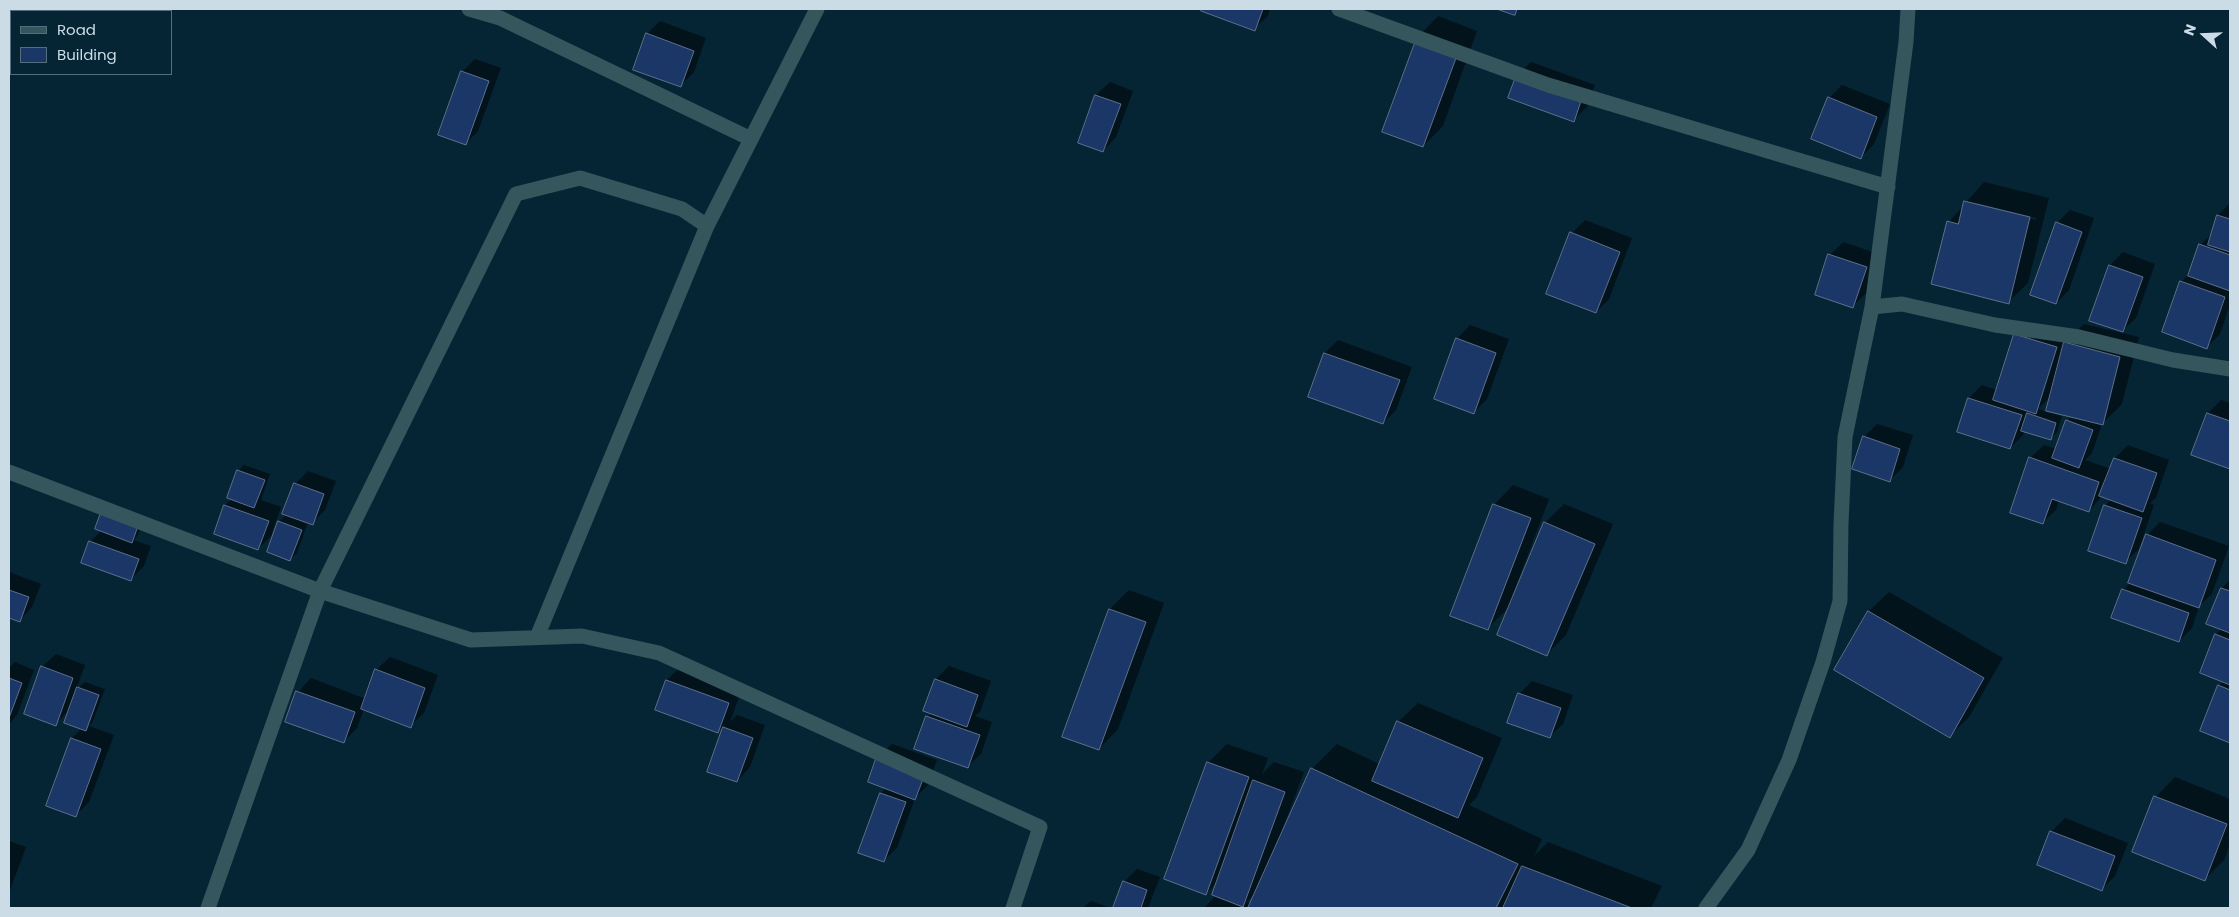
<!DOCTYPE html>
<html>
<head>
<meta charset="utf-8">
<style>
	body { margin:0 }
	#map { position:relative; width:2239px; height:917px; overflow:hidden; background:#052434; font-family:Poppins,sans-serif }
	canvas { display:block }
	.frame { position:absolute; inset:0; border:10px solid #cbdce7; pointer-events:none }
	.legend { position:absolute; left:10px; top:10px; width:162px; height:65px; box-sizing:border-box; background:#052434; border:1px solid #546e7c; margin:0; padding:6px 9px; list-style:none; font-size:15px; color:#cbdce7 }
	.legend li { display:flex; align-items:center; gap:10px; height:25px }
	.legend b { width:25px; border:1px solid #546e7c }
	.north { position:absolute; left:2179px; top:10px; width:50px; height:50px; -webkit-text-stroke:4px #052434; paint-order:stroke; rotate:290deg; font-size:14px; font-weight:700; line-height:20px; text-align:center; color:#cbdce7 }
	.north::after { content:''; display:block; margin:auto; width:18px; height:22px; background:#cbdce7; clip-path:polygon(50% 0,100% 100%,50% 72%,0 100%) }
</style>
</head>
<body>
<div id="map">
<canvas width="2239" height="917"></canvas>
<div class="frame"></div>
<ul class="legend">
<li><b style="height:6px;background:#34565c"></b>Road</li>
<li><b style="height:14px;background:#1a3767"></b>Building</li>
</ul>
<div class="north">N</div>
</div>
<script>
const context = document.querySelector('canvas').getContext('2d');
context.lineJoin = 'round';
function fillPath(path, color) {
  context.fillStyle = color;
  context.fill(path, 'evenodd');
}
function stroke(path, color, width, dash) {
  context.strokeStyle = color;
  context.lineWidth = width;
  context.lineCap = dash ? 'butt' : 'round';
  context.setLineDash(dash || []);
  context.stroke(path);
}
const shadow = new Path2D(`
	M1203 9H1270L1268 16 1254 29 1203 10Z
	M1438 16 1477 31 1443 126 1423 146 1419 36Z
	M660 21 706 38 694 72 680 86 647 34Z
	M475 59 501 68 478 131 465 144 462 72Z
	M1531 62 1595 85 1587 107 1573 120 1518 75Z
	M1110 82 1133 91 1116 137 1103 151 1079 142 1096 95Z
	M1842 85 1890 104 1874 144 1861 157 1829 98Z
	M1984 182 2049 198 2028 283 2008 302 1949 222ZM1977 203 2036 218V220L1975 205Z
	M2230 203V305L2220 334 2207 347 2181 282 2191 272 2200 245 2213 233 2218 215Z
	M2070 210 2094 218 2069 290 2056 303 2057 223Z
	M1585 220 1632 238 1609 299 1596 312 1572 233Z
	M1843 242 1879 254 1866 293 1853 306 1830 255Z
	M2123 252 2155 264 2136 318 2122 331 2091 320 2110 265Z
	M2028 322 2069 334 2067 341 2084 324 2139 337 2122 404 2102 424 2092 453 2085 460 2111 469 2115 458 2128 445 2169 460 2156 498 2150 503 2154 505 2139 549 2125 562 2090 550 2106 505 2111 499 2102 496 2089 511 2059 500 2056 510 2042 523 2030 458 2044 445 2057 449 2067 421 2072 416 2049 410 2048 412 2062 416 2057 432 2051 438 2025 430 2023 435 2010 448 1959 431 1969 398 1982 385 1997 390 2015 335ZM2051 396 2047 412 2038 409Z
	M1470 325 1509 339 1487 399 1474 412 1457 339Z
	M1338 340 1412 367 1396 410 1383 423 1310 396 1325 353Z
	M2221 400 2230 403V468L2193 454 2208 413Z
	M1877 424 1913 435 1903 467 1890 480 1864 437Z
	M244 465 270 474 261 500 281 507 271 536 258 549 215 533 225 505 232 499 238 471Z
	M308 471 336 481 325 510 312 523 308 522 297 553 290 559 279 522 287 514 295 484Z
	M1513 485 1549 499 1513 594 1515 595 1545 523 1564 504 1613 524 1566 635 1547 654 1510 606 1487 629 1494 505Z
	M145 517 138 535 134 540 151 546 144 566 131 579 90 542 102 530Z
	M2160 522 2229 546 2212 594 2199 606 2192 628 2179 641 2123 590 2130 583 2147 535Z
	M9 572 41 584 32 607 19 621 9 617Z
	M2230 580V742L2202 730 2219 686 2224 681 2216 634 2222 629V588Z
	M1129 590 1164 603 1118 729 1099 749 1110 609Z
	M1889 592 2003 658 1969 717 1950 736 1835 670 1869 611Z
	M56 654 85 665 76 690 85 682 105 689 92 723 89 726 114 735 89 802 76 815 48 805 72 738 82 728 71 709 55 724 42 667Z
	M390 657 438 675 424 713 410 726 364 709 357 728 343 742 298 692 311 678 366 699 376 670Z
	M15 662 34 670 17 715 9 724V668Z
	M949 666 991 681 980 712 975 716 992 722 981 754 967 767 927 717 932 713 925 710 936 679Z
	M680 667 742 689 730 722 737 715 765 725 750 767 737 781 708 771 725 724 718 732 656 710 667 680Z
	M1532 681 1573 695 1563 724 1549 737 1519 694Z
	M1418 703 1502 738 1477 797 1469 805 1542 839 1534 856 1548 842 1662 886 1651 908H1204L1216 895 1218 882 1206 893 1208 763 1227 744 1268 758 1262 774 1274 762 1304 772 1282 830 1284 831 1312 769 1337 744 1379 764 1398 722ZM1257 891 1251 904 1246 902Z
	M892 744 937 760 928 785 915 798 897 848 883 861 881 793 886 788 878 757Z
	M2175 777 2230 799V844L2224 860 2205 879 2156 797Z
	M2065 818 2128 843 2115 876 2102 889 2038 864 2052 831Z
	M9 841 26 847 9 893Z
	M1137 869 1160 877 1148 908H1115L1124 882Z
	M1091 901 1111 908H1083Z`);
const building = new Path2D(`
	M1202 9H1263L1255 31 1201 11Z
	M1497 9H1517L1515 15Z
	M646 33 694 51 681 87 633 70Z
	M1418 35 1459 50 1423 147 1382 132Z
	M461 71 489 81 466 145 438 135Z
	M1517 74 1582 98 1574 122 1508 98Z
	M1095 95 1121 104 1103 152 1078 143Z
	M1828 97 1877 117 1861 159 1811 139Z
	M1964 201 2030 217 2009 304 1931 284 1947 221 1958 224Z
	M2217 215 2230 219V252L2208 245Z
	M2056 222 2082 232 2056 304 2030 295Z
	M1570 232 1620 252 1596 313 1546 294Z
	M2199 244 2230 255V291L2188 276Z
	M1828 254 1867 267 1853 308 1815 295Z
	M2109 265 2143 277 2123 332 2089 321Z
	M2180 281 2225 297 2207 349 2162 332Z
	M2014 334 2057 347 2036 414 1993 400Z
	M1456 338 1496 353 1474 414 1434 399Z
	M2064 342 2120 357 2103 425 2046 411Z
	M1324 353 1400 380 1383 424 1308 397Z
	M1968 398 2022 415 2010 449 1957 432Z
	M2027 413 2056 423 2051 440 2021 431Z
	M2207 413 2230 421V469L2191 455Z
	M2066 420 2093 430 2079 468 2052 458Z
	M1863 436 1900 449 1890 482 1852 469Z
	M2029 457 2099 482 2089 512 2052 499 2043 524 2010 513Z
	M2114 458 2157 473 2143 512 2099 496Z
	M237 470 265 480 254 508 227 498Z
	M294 483 324 494 313 525 282 514Z
	M1493 504 1531 518 1488 630 1450 616Z
	M224 505 269 521 258 550 214 534Z
	M2104 505 2142 518 2126 564 2088 551Z
	M102 510 139 523 132 543 95 529Z
	M278 521 302 530 290 561 267 552Z
	M1544 522 1595 544 1547 656 1497 635Z
	M2146 534 2216 560 2199 608 2128 583Z
	M89 541 139 559 131 581 81 563Z
	M2221 588 2230 591V633L2206 624Z
	M2122 589 2189 613 2179 642 2111 618Z
	M9 590 29 597 20 622 9 618Z
	M1109 609 1146 622 1099 750 1062 737Z
	M1868 611 1984 678 1950 738 1834 670Z
	M2215 634 2230 640V685L2200 673Z
	M41 666 73 678 56 726 24 714Z
	M375 669 425 688 411 728 361 709Z
	M9 678 22 683 9 718Z
	M935 679 978 695 967 727 923 711Z
	M666 680 729 703 718 733 655 710Z
	M2218 685 2230 690V743L2200 731Z
	M77 687 99 695 86 731 64 723Z
	M296 691 355 712 344 743 285 722Z
	M1518 693 1561 708 1550 738 1507 723Z
	M926 716 980 735 968 768 914 749Z
	M1397 721 1483 758 1458 818 1372 781Z
	M723 727 753 738 737 782 707 772Z
	M71 738 101 749 76 817 46 806Z
	M877 756 925 774 915 800 868 782Z
	M1207 762 1249 777 1206 895 1164 879Z
	M1311 768 1518 864 1496 908H1248Z
	M1253 780 1285 792 1243 907 1212 895Z
	M880 793 906 802 884 862 858 853Z
	M2154 796 2227 824 2205 881 2132 852Z
	M2050 831 2115 856 2102 891 2037 865Z
	M1522 866 1632 908H1503Z
	M1123 881 1147 890 1141 908H1113Z`);
const minor = new Path2D(`
	M469 9 500 18 751 139
	M1339 9 1548 85 1888 187
	M1872 307 1902 304 1995 325 2079 337 2173 360 2230 369
	M9 472 320 591 471 640 582 636 659 653 1040 827 1013 908
	M537 637 707 226 817 9
	M208 908 320 591 516 194 580 178 682 209 707 226
	M1706 908 1748 850 1789 760 1823 662 1840 601 1841 524 1845 437 1872 307 1906 42 1908 9`);
fillPath(shadow, '#0007');
fillPath(building, '#1a3767');
stroke(building, '#5f708a', 1);
stroke(minor, '#34565c', 15);
</script>
</body>
</html>
